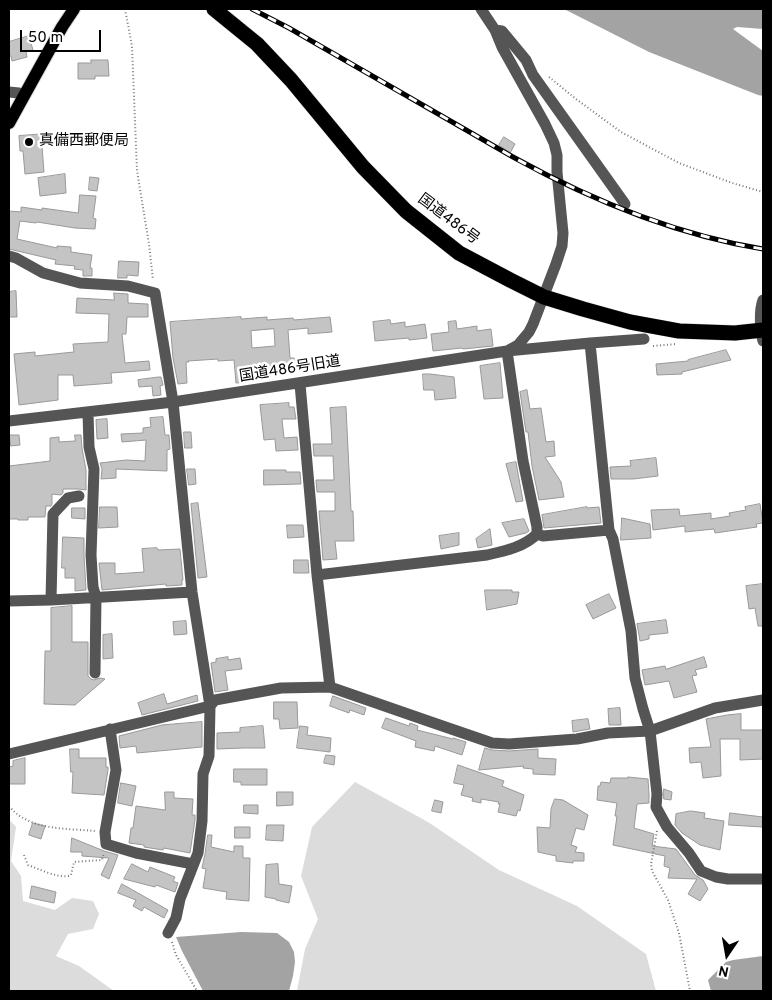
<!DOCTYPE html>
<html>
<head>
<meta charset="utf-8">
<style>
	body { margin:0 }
	#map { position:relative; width:772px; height:1000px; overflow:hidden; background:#fff; font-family:Overpass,sans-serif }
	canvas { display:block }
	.frame { position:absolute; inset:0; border:10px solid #000; pointer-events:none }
	.north { position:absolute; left:702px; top:930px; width:50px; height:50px; -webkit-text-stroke:4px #fff; paint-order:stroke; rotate:192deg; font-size:14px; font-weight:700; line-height:20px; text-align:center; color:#000 }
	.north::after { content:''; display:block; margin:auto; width:18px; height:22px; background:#000; clip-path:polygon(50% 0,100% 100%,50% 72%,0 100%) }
	.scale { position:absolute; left:20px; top:30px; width:81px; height:22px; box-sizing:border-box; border:2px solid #000; border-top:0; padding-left:6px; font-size:15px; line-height:18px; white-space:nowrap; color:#000; -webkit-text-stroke:4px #fff; paint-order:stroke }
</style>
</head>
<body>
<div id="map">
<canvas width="772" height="1000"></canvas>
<div class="frame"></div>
<div class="north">N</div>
<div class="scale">50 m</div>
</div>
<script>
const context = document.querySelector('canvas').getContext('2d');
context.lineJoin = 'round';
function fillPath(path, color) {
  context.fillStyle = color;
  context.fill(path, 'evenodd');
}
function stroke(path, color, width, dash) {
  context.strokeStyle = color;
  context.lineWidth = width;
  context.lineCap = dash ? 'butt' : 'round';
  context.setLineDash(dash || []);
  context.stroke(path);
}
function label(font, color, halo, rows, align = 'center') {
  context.font = font + ' Overpass,"Noto Sans JP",sans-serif';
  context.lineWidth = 5;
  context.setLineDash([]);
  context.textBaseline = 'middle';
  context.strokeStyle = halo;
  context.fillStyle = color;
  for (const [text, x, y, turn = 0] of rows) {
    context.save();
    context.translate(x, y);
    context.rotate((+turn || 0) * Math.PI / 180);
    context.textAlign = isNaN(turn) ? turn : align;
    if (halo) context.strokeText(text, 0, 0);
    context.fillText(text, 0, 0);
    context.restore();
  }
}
const green = new Path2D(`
	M355 782 428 822 499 870 577 906 646 954 656 991H297L305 949 318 919 301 876 312 827Z
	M9 819 16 827 11 861 21 876 23 901 55 910 72 898 93 901 99 914 93 929 68 934 56 956 79 966 114 991H9Z`);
const water = new Path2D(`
	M564 9H763V29L737 27 733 29 763 51V96L758 95 649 52Z
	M241 932 277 933 289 942 294 952 295 962 293 976 289 991H203L182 951 176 937Z
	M763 956V991H711L708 980 726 962 733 960Z`);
const building = new Path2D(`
	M29 36 33 50 26 52 27 57 12 61 11 56H9V42Z
	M91 60H108L109 76H95V79H78V63H91Z
	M59 133 60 144 42 146 44 172 25 174 23 151H20L19 136Z
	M504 137 515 144 510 153 499 145Z
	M65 174 66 193 40 196 38 178Z
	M90 177 99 178 97 191 89 190Z
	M80 195 96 196 93 218 96 219 95 229 75 228 37 222 36 223 20 221 17 239 57 248V246L71 247V252L92 255 90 268H92V276H83V270L74 269 75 266 55 264 56 260 9 249V211L21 212V207L42 210V208L78 213Z
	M119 261 139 262 138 276 127 275V278H118Z
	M16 291 17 317H9V292Z
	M114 293 128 294V303L148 304V317H127L126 334H122L125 363 149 361 150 370 111 373 112 383 74 386 73 375H58V400L19 405 14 354 35 352V356L74 352 73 344 108 342 109 314 76 313 77 298 114 300Z
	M241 317V319L267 317V320L293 318 294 320 330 317 332 332 308 334V328L288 330 290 358H294L295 370 261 372 262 377 246 378V382L236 383 234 360 218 361V359L188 361 189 362H186L187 383 178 384 173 358 170 322ZM274 329 275 346 252 348 251 331Z
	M390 320 391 324 405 322V327L425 324 427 338 409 340V338L375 341 373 322Z
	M456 321 457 329 477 326V331L491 329 493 346 463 349 462 348 433 351 431 334 449 332 448 322Z
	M726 350 731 360 682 372V374L657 375 656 364 688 361V360Z
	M500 363 503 398 484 399 480 366Z
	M423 374H430L454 377 456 398 435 400 434 390H424Z
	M159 377H161L163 385 160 386 161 395 153 396 152 386 139 387 138 380Z
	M527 390 530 409 541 408 546 442 554 441 555 456 545 457 561 482 564 497 539 500 532 466 528 432H526L520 392Z
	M289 403V407H294L296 419H282L284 438 297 437 298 450 276 451 275 439 264 440 260 405Z
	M346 407 351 511H353L354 541H335L337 559 323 560 319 511H335V492H317L316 480H334L333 456H314L313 444H332L330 408Z
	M163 417 165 435H169L170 449 167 450V471L116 469V478L101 479 102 469 100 463 126 460 145 461 146 440 122 442 121 434 143 433V428L151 427 150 418Z
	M107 419 108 438 97 439 96 420Z
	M184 432H191L192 448H185Z
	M10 435H19L20 445 11 446Z
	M75 435H81L82 448 86 470V490L78 489H63V493L61 495 52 494V504L51 506H46L45 517H28V520H18V519H9V466L50 461V438L59 437V442L75 441Z
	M656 458 658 476 633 479H611L610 467 631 466 630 461Z
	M516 462 523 501 516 502 506 464Z
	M187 469H195L196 484 189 485Z
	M264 470H286V472H300L301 484 264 485Z
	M198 503 207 577 198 578 191 504Z
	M760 504 763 523 756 524 757 527 715 533 714 529 685 532V526L653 530 651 510 679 509 680 516 711 513V519L730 516 729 513 746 510 745 507Z
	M100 507H117L118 527 99 528Z
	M587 507V508L599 507 601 523 544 528 542 515Z
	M72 508H85V519L72 518Z
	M622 518 650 524 651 538 621 540Z
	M524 519 529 531 526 533 509 537 502 523Z
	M287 525H303L304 537 288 538Z
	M490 529 492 545 478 548 476 539Z
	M459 533V545L441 549 439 536Z
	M63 537 84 538V555L86 590 75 591V578H65V568H62Z
	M157 548 158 550 180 549 183 580H182V585L166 586V584L102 590 99 563H115V574L144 572 142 549Z
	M294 560H308L309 573H294Z
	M763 584V626H758L755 608 749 609 746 586Z
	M485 590H512V592H519L517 604 487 610Z
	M609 594 616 608 593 619 586 605Z
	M72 606V642H88V676L91 679 94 680 100 678 105 679 75 705 44 704 45 651H51V608Z
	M666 620 668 633 649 635V639L640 641 637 624Z
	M186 621 187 634 174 635 173 622Z
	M112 634 113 658 103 659V635Z
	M228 657V660L240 658 242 669 225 671 228 690 215 692 211 663 216 662V659Z
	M704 657 707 667 695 670 697 675 692 676 697 692 674 698 669 681 645 685 642 670 665 666 666 669Z
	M164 694 167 704 197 695 198 701 142 715 138 703Z
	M333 696 366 708 364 715 350 710 349 713 330 706Z
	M274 702H297L298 728 280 729 279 719H274Z
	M620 708 621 725H609L608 709Z
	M741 714V730H763V759L740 760V739H720L721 776 703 778 701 762 690 763 689 748 711 747 706 719 727 715Z
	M386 718 409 726 410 723 418 726 417 730 453 739V738L466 742 462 755 435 746 434 751 415 747 416 741 382 728Z
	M588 719 590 729 573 732 572 721Z
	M202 722V747L137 753 136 746 120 748 119 736 162 725Z
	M263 726 265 748H244L217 749V733L240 732V728Z
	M300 726 308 727 307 735 331 738 330 752 297 748Z
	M485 748 492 750 509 751 538 749V758L556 759 555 775 533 774V769L523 768 524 766 479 770Z
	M70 749H79V758H106V767H108V770L104 795 72 793 73 772H71Z
	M326 755 335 756 334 765 324 763Z
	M25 758V784H9V767L13 766V761Z
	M458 765 504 781 502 786 524 795 520 811 518 810 516 816 498 812 500 804H498L499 802 481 799V803L472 801 473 798 461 795 464 785 454 783Z
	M234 769H267V785H241V782H234Z
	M628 777 648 779 649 794V803L637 804 634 828 654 834 652 846 676 849 695 875 703 880 708 889 700 901 688 894 697 879 668 878 670 868 664 866 665 856 613 845 617 816H615L617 803 597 800 598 786H600L601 782 610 783 611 778H628Z
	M121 783 136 786 132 806 118 803Z
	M664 789 672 792 671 800 664 799Z
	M165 792H174V798L193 799 192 815H195V820L190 853 164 848 163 850 144 847V845L129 843 131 828H133L136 806 165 810Z
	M277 792H293V805L277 806Z
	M555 799 563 800 588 815 584 830 576 828 571 845 577 847 575 852 584 853V861H573V863L556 861V856L538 852 537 827 550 828 551 809Z
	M435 800 443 802 441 813 432 811Z
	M244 805H258V814L244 813Z
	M691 811 705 813 704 818 724 821 720 850 700 845 682 833 675 825 676 814Z
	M730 813 763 817V827L729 825Z
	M33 823 45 826 41 839 29 835Z
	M267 825H284L283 841 266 840Z
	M235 827H250V838H235Z
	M208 835H212L211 847 234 852V846H243V858H250L249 901 226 899 227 892 203 888 206 869 202 868 205 854Z
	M72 838 104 851 118 855 109 879 101 875 109 858 82 856V852H71Z
	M132 864 148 872 150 867 175 877 173 881 178 883 175 892 156 885 155 887 124 879Z
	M278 864 279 884 292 886 289 903 276 900V899L265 897 266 865Z
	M122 884 168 910 164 918 144 907 142 911 133 906 136 900 118 893Z
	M32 886 56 892 54 903 30 898Z`);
const path = new Path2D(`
	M125 9 132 46 137 171 149 244 153 280
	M549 77 576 99 621 132 679 163 732 183 763 192
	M653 346 676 344
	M9 806C29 831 66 828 95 831
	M657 831 651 864 652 871 668 900 679 933 690 991
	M24 855 28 865C39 869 61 880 71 875L74 862 102 860 104 853
	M172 942 176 955 197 991`);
const minor = new Path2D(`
	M495 30 502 31 526 60 533 75 625 204
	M9 92 19 93 24 95
	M9 256 16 258 43 273 80 283 128 286 155 293 173 402 192 592 210 706 209 756 203 774 202 821 198 853 180 899 176 918 168 933
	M763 300C759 310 760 331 763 341
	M590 343 644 339
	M300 384 317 575 330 687
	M88 412 89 447 94 469 91 555 93 587 96 597 95 673
	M9 421 173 402 507 351 518 345 529 332 533 324 556 264 562 246 563 233 557 172V155L554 143 545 124 502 47 495 30 481 9
	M609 530 590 343 507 351 523 461 537 527V534L543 536 609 530 613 539 631 631 635 678 643 709 650 731 657 794 656 807 667 827 689 853 701 871 716 877 728 879H763
	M317 575 487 555C505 551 524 547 537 534
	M51 600 53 514 68 498 79 496
	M9 601 51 600 192 592
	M110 729 116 770 105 832 106 844 136 853 193 864
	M9 754 210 706 215 700 281 688 330 687 428 721 492 743 509 744 577 739 608 733 650 731 715 708 763 700`);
const major = new Path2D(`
	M9 123 62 27 74 9`);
const highway = new Path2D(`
	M214 9 257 44 291 80 363 167 406 211 459 253 510 280 544 297 583 309 630 322 679 331 735 333 763 330`);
const rail = new Path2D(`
	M252 9 289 28 513 157C589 199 677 235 763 249`);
const markers = [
	[29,142,5,"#000"]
];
const poiNames = [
	["真備西郵便局",39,142]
];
const streetNames = [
	["国道486号",448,220,37],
	["国道486号旧道",290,370,-9]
];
fillPath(green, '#dcdcdc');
fillPath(water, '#a3a3a3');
fillPath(building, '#c4c4c4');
stroke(building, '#999', 1);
stroke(major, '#dbdbdb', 14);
stroke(highway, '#dbdbdb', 16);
stroke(path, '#777', 2, [1, 2.5]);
stroke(minor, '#555', 11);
stroke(major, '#000', 12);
stroke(highway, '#000', 15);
stroke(rail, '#000', 5);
stroke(rail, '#fff', 3, [9]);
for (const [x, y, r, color] of markers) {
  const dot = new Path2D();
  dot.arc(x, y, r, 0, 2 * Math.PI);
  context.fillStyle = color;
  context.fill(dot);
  stroke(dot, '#fff', 2);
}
label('15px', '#000', '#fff', poiNames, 'left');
label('15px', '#000', '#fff', streetNames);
</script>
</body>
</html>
